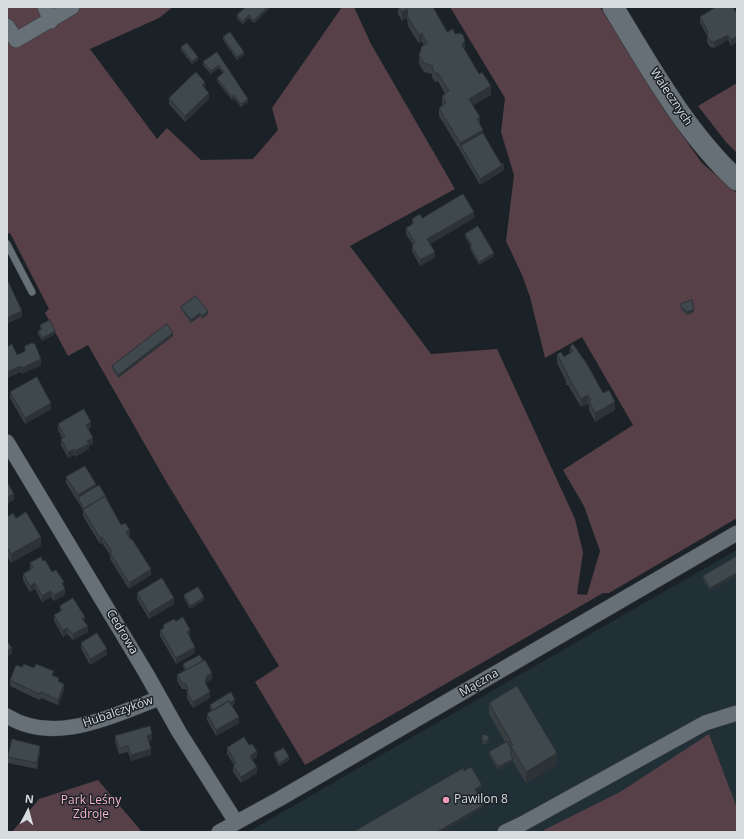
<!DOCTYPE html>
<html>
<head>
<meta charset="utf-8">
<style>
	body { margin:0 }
	#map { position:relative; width:744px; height:839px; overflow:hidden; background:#1a2227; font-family:"Open Sans",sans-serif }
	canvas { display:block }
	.frame { position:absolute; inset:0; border:8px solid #d7dcdf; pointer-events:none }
	.north { position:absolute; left:8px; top:791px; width:40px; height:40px; -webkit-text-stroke:3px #1a2227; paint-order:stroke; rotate:6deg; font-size:11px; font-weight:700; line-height:16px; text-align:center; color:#d7dcdf }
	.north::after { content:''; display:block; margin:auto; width:14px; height:18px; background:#d7dcdf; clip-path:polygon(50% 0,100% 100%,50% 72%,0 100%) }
</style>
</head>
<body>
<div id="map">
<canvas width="744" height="839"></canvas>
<div class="frame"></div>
<div class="north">N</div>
</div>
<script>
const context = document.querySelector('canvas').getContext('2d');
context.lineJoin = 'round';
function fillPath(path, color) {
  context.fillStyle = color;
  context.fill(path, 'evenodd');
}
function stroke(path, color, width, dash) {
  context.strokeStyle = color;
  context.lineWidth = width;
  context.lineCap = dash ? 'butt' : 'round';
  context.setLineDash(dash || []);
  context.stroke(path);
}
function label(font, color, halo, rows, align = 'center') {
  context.font = font + ' "Open Sans",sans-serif';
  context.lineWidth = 3;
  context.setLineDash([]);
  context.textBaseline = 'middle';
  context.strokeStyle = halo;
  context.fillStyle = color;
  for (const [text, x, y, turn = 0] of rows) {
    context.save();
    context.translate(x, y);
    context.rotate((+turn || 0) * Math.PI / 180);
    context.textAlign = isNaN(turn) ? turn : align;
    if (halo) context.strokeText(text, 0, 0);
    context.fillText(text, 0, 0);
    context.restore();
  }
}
const built = new Path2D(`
	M737 550V832H248L651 599Z`);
const green = new Path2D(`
	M7 7H173L159 18 90 49 157 139 167 128 201 160 253 159 278 130 272 108 342 7H354L371 44 455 189 350 246 431 354 497 349 575 519 583 552 577 594 587 595 600 551 584 506 563 470 633 425 582 337 545 358 530 297 522 275 506 241 514 175 501 132 505 98 450 7H600L665 111 702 163 737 193V518L609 593H603L305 765 255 682 279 666 167 483 88 345 68 356 45 313 49 309 10 233 7 234Z
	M737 83V153L726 142 698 106Z
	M709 734 737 808V832H545L544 830 620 792Z
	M98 780 142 832H12L39 799Z`);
const lane = new Path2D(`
	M7 244 32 292`);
const street = new Path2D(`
	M45 7 51 21
	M7 26 16 40 72 7
	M7 442 146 673 179 732 236 822
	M7 716C55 746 113 715 160 698
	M219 832 281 798 737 533
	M505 832 522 824 705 723 737 713`);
const secondary = new Path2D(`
	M613 7C649 66 686 133 737 180`);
const wall = new Path2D(`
	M271 7 254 23 249 18 243 24 237 18V15Z
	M398 7H433L447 32 465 50 491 95 473 105 483 133 504 170 480 185 461 152 439 116V108L442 105V96L445 94 438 81 435 82 432 77V74L424 72 419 64V55L424 45 422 42 419 43 414 36 408 26 407 18 402 21 398 14Z
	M737 14V42L731 46 728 40 714 48 710 47 707 42V35L700 23V17Z
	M223 37 244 55 237 60 223 40Z
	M181 47 198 60 192 64 181 50Z
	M217 52 248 102 241 107 234 98 232 100 217 81V78L223 73 219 68 211 74 203 65V62Z
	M205 88 209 99 185 122 169 104V98Z
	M422 218H474L430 244 435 258 420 266 412 251V246L413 245 406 234V228L412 224V219Z
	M465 234 494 256 479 265 470 249V246H471L465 237Z
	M681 304 694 312 687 315 681 310Z
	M181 307 208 314 202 319 200 316 191 323 181 310Z
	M40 325 55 334 42 341 38 334V331L41 330 40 328Z
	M173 336 118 378 112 369V366Z
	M7 347 17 355 41 365 22 374 21 372 7 378Z
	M570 347 615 410 595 422 589 410V405L588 404 581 407 568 385H566V381L557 363V354L564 357 570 353Z
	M10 392 51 409 25 424 10 398Z
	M58 424 91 428 88 429 93 444 89 446V449L75 457 74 455 68 458 61 445V439L62 438 58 430Z
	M66 477 107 500 121 525 130 536H129L151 575 129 589 110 559V555L107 550 102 543 100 544 83 516V510L66 483Z
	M7 517 16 518 41 546 11 563 7 556Z
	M737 556V576L710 591 703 579V576Z
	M43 561 64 587 65 595 54 601 51 597 42 602 35 589 30 592 23 580V574L30 570V563Z
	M137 593 174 604 149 619 137 599Z
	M184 595 204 600 190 609 184 598Z
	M60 606 85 622 88 632 73 640 67 634 63 637 54 621V615L60 612Z
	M176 621 190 635 189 636 195 653 176 664 160 636V630L163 629V625Z
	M81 643 107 655 90 665 81 649Z
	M183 664 212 679 207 682 206 684 210 698 193 708 187 698V692L186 689H182L177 681V675L185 671 183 667Z
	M22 667 54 676 59 682 64 690 58 705 41 698 40 700 33 697 10 686V680Z
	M235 703 232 706 239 723 216 736 207 720V714L211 712 210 708V705Z
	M489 703 557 765 526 783 513 762 498 770 489 755V752L505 742 489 714Z
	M115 736 152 740 149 741 151 755 131 761 128 752 119 754 115 742Z
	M489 739 487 745 482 743V740Z
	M227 748 257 757 252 760 257 773 241 783 233 772V766L234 765 227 754Z
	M40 752 37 769 8 763V757Z
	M274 753 289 760 279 766 274 756Z`);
const shadedWall = new Path2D(`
	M268 7H271L254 23V20Z
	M407 9V18L402 21V12Z
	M249 15V18L243 24V21Z
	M422 33V42L419 43V35Z
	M728 35V40L714 48V42Z
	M737 36V42L731 46V40Z
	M465 41V50L462 45Z
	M244 52V55L237 60V57Z
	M198 57V60L192 64V61Z
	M219 65V68L211 74V71Z
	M205 82V88L202 85Z
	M491 86V95L469 108V99Z
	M209 93V99L185 122V116Z
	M234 95V98L232 100V97Z
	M248 99V102L241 107V104Z
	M480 117V126L477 119Z
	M483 130V138L461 146 460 152V143Z
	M504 164V170L480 185V179Z
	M474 212V218L427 245V239Z
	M435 252V258L420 266V260Z
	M494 253V256L479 265V262Z
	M694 309V312L687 315V312Z
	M22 311V317L7 324V318Z
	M208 311V314L202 319V316Z
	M200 313V316L191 323V320Z
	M55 331V334L42 341V338Z
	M173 333V336L118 378V375Z
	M41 359V365L22 374V368Z
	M21 366V372L7 378V372Z
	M588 395V404L581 407V399Z
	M615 402V410L595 422V413Z
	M51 403V409L25 424V418Z
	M91 422V428L86 431V425Z
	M93 438V444L89 446V449L75 457V451L87 441Z
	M74 449V455L68 458V452Z
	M96 484V490L78 498V495Z
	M14 494V500L7 504V498Z
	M130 530V536L126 538V532Z
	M41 537V546L11 563V554Z
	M102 537V543L100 544V538Z
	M151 569V575L129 589V583Z
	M737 573V576L710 591V588Z
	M35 583V589L30 592V586Z
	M65 589V595L54 601V595Z
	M51 591V597L42 602V596Z
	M204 597V600L190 609V606Z
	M174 598V604L149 619V613Z
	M85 617V623L82 619Z
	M88 626V632L73 640V634Z
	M67 628V634L63 637V631Z
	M190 630V635L187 638V632Z
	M195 647V653L176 664V658Z
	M12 648V654L7 657V651Z
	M107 649V655L90 665V659Z
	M212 673V679L207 682 205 688V682L207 676Z
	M64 684V690L58 705V700Z
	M210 692V698L193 708V702Z
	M235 700V703L214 716V713Z
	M239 717V723L216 736V730Z
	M152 734V740L147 742V736Z
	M489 736V739L487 745V742Z
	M40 746V752L37 769V763Z
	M151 749V755L131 761V755Z
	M257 751V757L250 762V756Z
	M557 753V765L526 783V772Z
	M289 757V760L279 766V763Z
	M513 759V762L498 770V767Z
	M257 767V773L241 783V777Z
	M482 785V788L475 792V789Z
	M484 805V808L442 832H437Z`);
const building = new Path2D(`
	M246 7H268L254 20 249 15 243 21 237 15Z
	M399 7H433L447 32 453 29 455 34 460 33 463 35 465 41 462 45 479 74 482 72 491 86 469 99 480 117 477 119 483 130 460 143 439 108 446 103 442 96 449 91 438 73H435L432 68 433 66 424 63 419 55 422 46 427 43 422 33 419 35 414 27 408 17 407 9 402 12Z
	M716 7H733L737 14V36L731 40 728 35 714 42 710 41 707 36 708 32 700 17Z
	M230 32 244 52 237 57 223 37Z
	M187 43 198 57 192 61 181 47Z
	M217 52 248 99 241 104 234 95 232 97 217 78 224 72 219 65 211 71 203 62Z
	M196 72 205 82 202 85 209 93 185 116 169 98Z
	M483 133 501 164H504L480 179 461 146Z
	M463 194 474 212 427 239 435 252 420 260 412 246 415 243 406 228 414 223 412 219 420 214 422 218Z
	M478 226 494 253 479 262 470 246 472 245 465 234Z
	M7 279 22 311 7 318Z
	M196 296 208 311 202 316 200 313 191 320 181 307Z
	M692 300 694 309 687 312 681 307V304Z
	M50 320 55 331 42 338 38 331 42 329 40 325Z
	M167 324 173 333 118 375 112 366Z
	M32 343 35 344 41 359 22 368 21 366 7 372V347L12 344 17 355 25 351V346Z
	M573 344 587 364 603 393 609 390 615 402 595 413 589 401 591 400 588 395 581 399 568 376H566L568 375 557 354 561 352 564 357 573 351 570 347Z
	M37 377 51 403 25 418 10 392Z
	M84 409 91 422 86 425 93 438 87 441 89 444 75 451 74 449 68 452 61 439 65 437 58 424Z
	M85 466 96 484 78 495 66 477Z
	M7 482 14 494 7 498Z
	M99 485 107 498H106L105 496 84 509 78 498Z
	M105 496 121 525 125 523 130 530 126 532 131 540 132 539 151 569 129 583 110 553 112 552 107 544 102 537 100 538 83 510Z
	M26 512 41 537 11 554 7 547V517L13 513 16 518Z
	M737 556V573L710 588 703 576Z
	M41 557 43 561 45 560 52 572 56 570 64 582 62 583 65 589 54 595 51 591 42 596 35 583 30 586 23 574 33 568 30 563Z
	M162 578 174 598 149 613 137 593Z
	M198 587 204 597 190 606 184 595Z
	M73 598 85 617 82 619 88 626 73 634 67 628 63 631 54 615 62 610 60 606Z
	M183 617 190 630 187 632 195 647 176 658 160 630 164 628 163 625 174 619 176 621Z
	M97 633 107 649 90 659 81 643Z
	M7 641 12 648 7 651Z
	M200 655 203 661 186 670 183 664Z
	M205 660 212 673 207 676 205 682 210 692 193 702 187 692 188 689 186 684 182 683 177 675Z
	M24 664 34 668 36 664 54 671 52 675 59 678 58 681 64 684 58 700 41 692 40 694 33 691 10 680 16 665 22 667Z
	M517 686 557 753 526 772 511 746 513 745 489 703Z
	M231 692 235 700 230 703 229 701 213 711 210 705Z
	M229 701 239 717 216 730 207 714Z
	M150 726 152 734 147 736 151 749 131 755 128 746 119 748 115 736Z
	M483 734 489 736 487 742 482 740Z
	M244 737 249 745 252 744 257 751 250 756 257 767 241 777 233 766 236 763 227 748Z
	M12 739 40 746 37 763 8 757Z
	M507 742 511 749V755L513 759 498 767 489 752Z
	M284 748 289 757 279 763 274 753Z
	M471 767 482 785 475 789 484 805 437 832H353L463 768 464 771Z`);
const markers = [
	[446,800,4,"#f09ab5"]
];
const streetNames = [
	["Walecznych",671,97,56],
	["Cedrowa",122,632,59],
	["Mączna",479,683,-30],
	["Hubalczyków",118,712,-19]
];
const poiNames = [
	["Pawilon 8",454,800]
];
const parkNames = [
	["Park Leśny",91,801],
	["Zdroje",91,815]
];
fillPath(built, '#212f36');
fillPath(green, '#574047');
stroke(lane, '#373d41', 8);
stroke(street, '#373d41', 16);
stroke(secondary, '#373d41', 22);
stroke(lane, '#677076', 7);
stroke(street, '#677076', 15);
stroke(secondary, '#677076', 21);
fillPath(wall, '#363e42');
fillPath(shadedWall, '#2c3236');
fillPath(building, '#3f484d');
stroke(building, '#2c3236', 1);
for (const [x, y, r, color] of markers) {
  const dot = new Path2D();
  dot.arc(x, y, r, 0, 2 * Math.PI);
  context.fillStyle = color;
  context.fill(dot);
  stroke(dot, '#1a2227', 1.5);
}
label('12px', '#d7dcdf', '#1a2227', streetNames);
label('12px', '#d7dcdf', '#1a2227', poiNames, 'left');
label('12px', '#f8b4c8', '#1a2227', parkNames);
</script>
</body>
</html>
